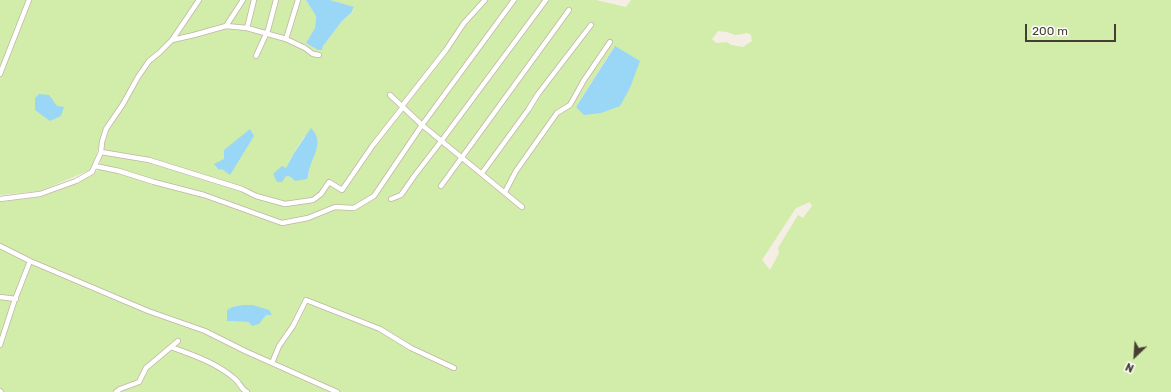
<!DOCTYPE html>
<html>
<head>
<meta charset="utf-8">
<style>
	body { margin:0 }
	#map { position:relative; width:1171px; height:392px; overflow:hidden; background:#f4eee4; font-family:Rubik,sans-serif }
	canvas { display:block }
	.north { position:absolute; left:1115px; top:336px; width:40px; height:40px; -webkit-text-stroke:3px #fff; paint-order:stroke; rotate:205deg; font-size:11px; font-weight:700; line-height:16px; text-align:center; color:#463e33 }
	.north::after { content:''; display:block; margin:auto; width:14px; height:18px; background:#463e33; clip-path:polygon(50% 0,100% 100%,50% 72%,0 100%) }
	.scale { position:absolute; left:1025px; top:24px; width:91px; height:18px; box-sizing:border-box; border:2px solid #463e33; border-top:0; padding-left:5px; font-size:12px; line-height:14px; white-space:nowrap; color:#463e33; -webkit-text-stroke:3px #fff; paint-order:stroke }
</style>
</head>
<body>
<div id="map">
<canvas width="1171" height="392"></canvas>
<div class="north">N</div>
<div class="scale">200 m</div>
</div>
<script>
const context = document.querySelector('canvas').getContext('2d');
context.lineJoin = 'round';
function fillPath(path, color) {
  context.fillStyle = color;
  context.fill(path, 'evenodd');
}
function stroke(path, color, width, dash) {
  context.strokeStyle = color;
  context.lineWidth = width;
  context.lineCap = dash ? 'butt' : 'round';
  context.setLineDash(dash || []);
  context.stroke(path);
}
const green = new Path2D(`
	M0 0H306L316 15 315 28 306 43 322 50 323 46 342 21 351 13 354 8 330 0H596L626 7 631 0H1171V392H0V202L40 197 77 183 100 169 101 152 109 130 140 79 151 62 174 41 176 36 168 41 149 58 136 75 121 102 104 127 94 163 90 170 40 191 0 195ZM718 31 727 32 735 35 748 33 751 35 752 41 743 47 731 45 727 42 716 43 712 39ZM614 47 601 113 576 107ZM305 136 309 168V175L291 177 286 176C286 161 297 148 305 136ZM810 202 812 206 803 218 798 215 778 248 779 253 770 270 762 260 796 208ZM242 305 272 315H266L252 326 248 322 227 321V310L232 307Z`);
const water = new Path2D(`
	M306 0H330L354 7 351 13 342 21 323 46 322 50H318L306 43 315 28 316 16Z
	M615 46 640 61 630 88 620 106 601 113 584 115 576 107Z
	M39 94 49 95 57 106 64 107 61 116 50 121 35 110V98Z
	M311 128C324 142 314 153 310 167 308 171 309 175 307 179L295 181 291 177 286 176 282 182H277L273 174 282 166 286 168 294 153Z
	M250 129 254 136 230 175 222 169 219 170 214 164 224 159V150Z
	M242 305H253L269 310 272 315H266L259 324 252 326 248 322 227 321V310L232 307Z`);
const minor = new Path2D(`
	M226 26 243 0
	M247 28 254 0
	M286 39 298 0
	M172 40 194 35 226 26 247 28 286 39 305 48 313 54 319 55
	M256 56 268 30 276 0
	M0 74 29 0
	M390 95 422 125 514 0
	M402 106 446 50 464 23 485 0
	M101 152 149 160 242 189 256 196 285 204 313 200 321 194 329 182 342 190 373 145 403 107
	M95 166 119 171 154 182 204 195 282 223 308 218 335 207 354 208 374 196 422 125 522 207
	M482 173 528 110 538 94 591 25
	M441 186 569 10
	M505 192 516 171 557 113 570 105 584 80 610 42
	M0 199 40 194 76 181 92 172 101 152 102 142 106 129 123 104 138 77 149 61 159 53 172 40 199 0
	M391 199 401 195 415 175 442 140 546 0
	M0 246 30 261 148 311 205 331 245 351 337 392
	M0 297 16 299
	M0 345 14 302 30 261
	M171 347C193 355 217 363 235 379 240 383 241 389 247 392
	M272 363 279 346 293 326 306 300 380 329 411 348 454 368
	M0 391 1 392
	M116 392 120 389 139 382 146 368 178 341`);
fillPath(green, '#d2eca9');
fillPath(water, '#9ad7f6');
stroke(minor, '#c0b5a6', 6);
stroke(minor, '#fff', 4.5);
</script>
</body>
</html>
